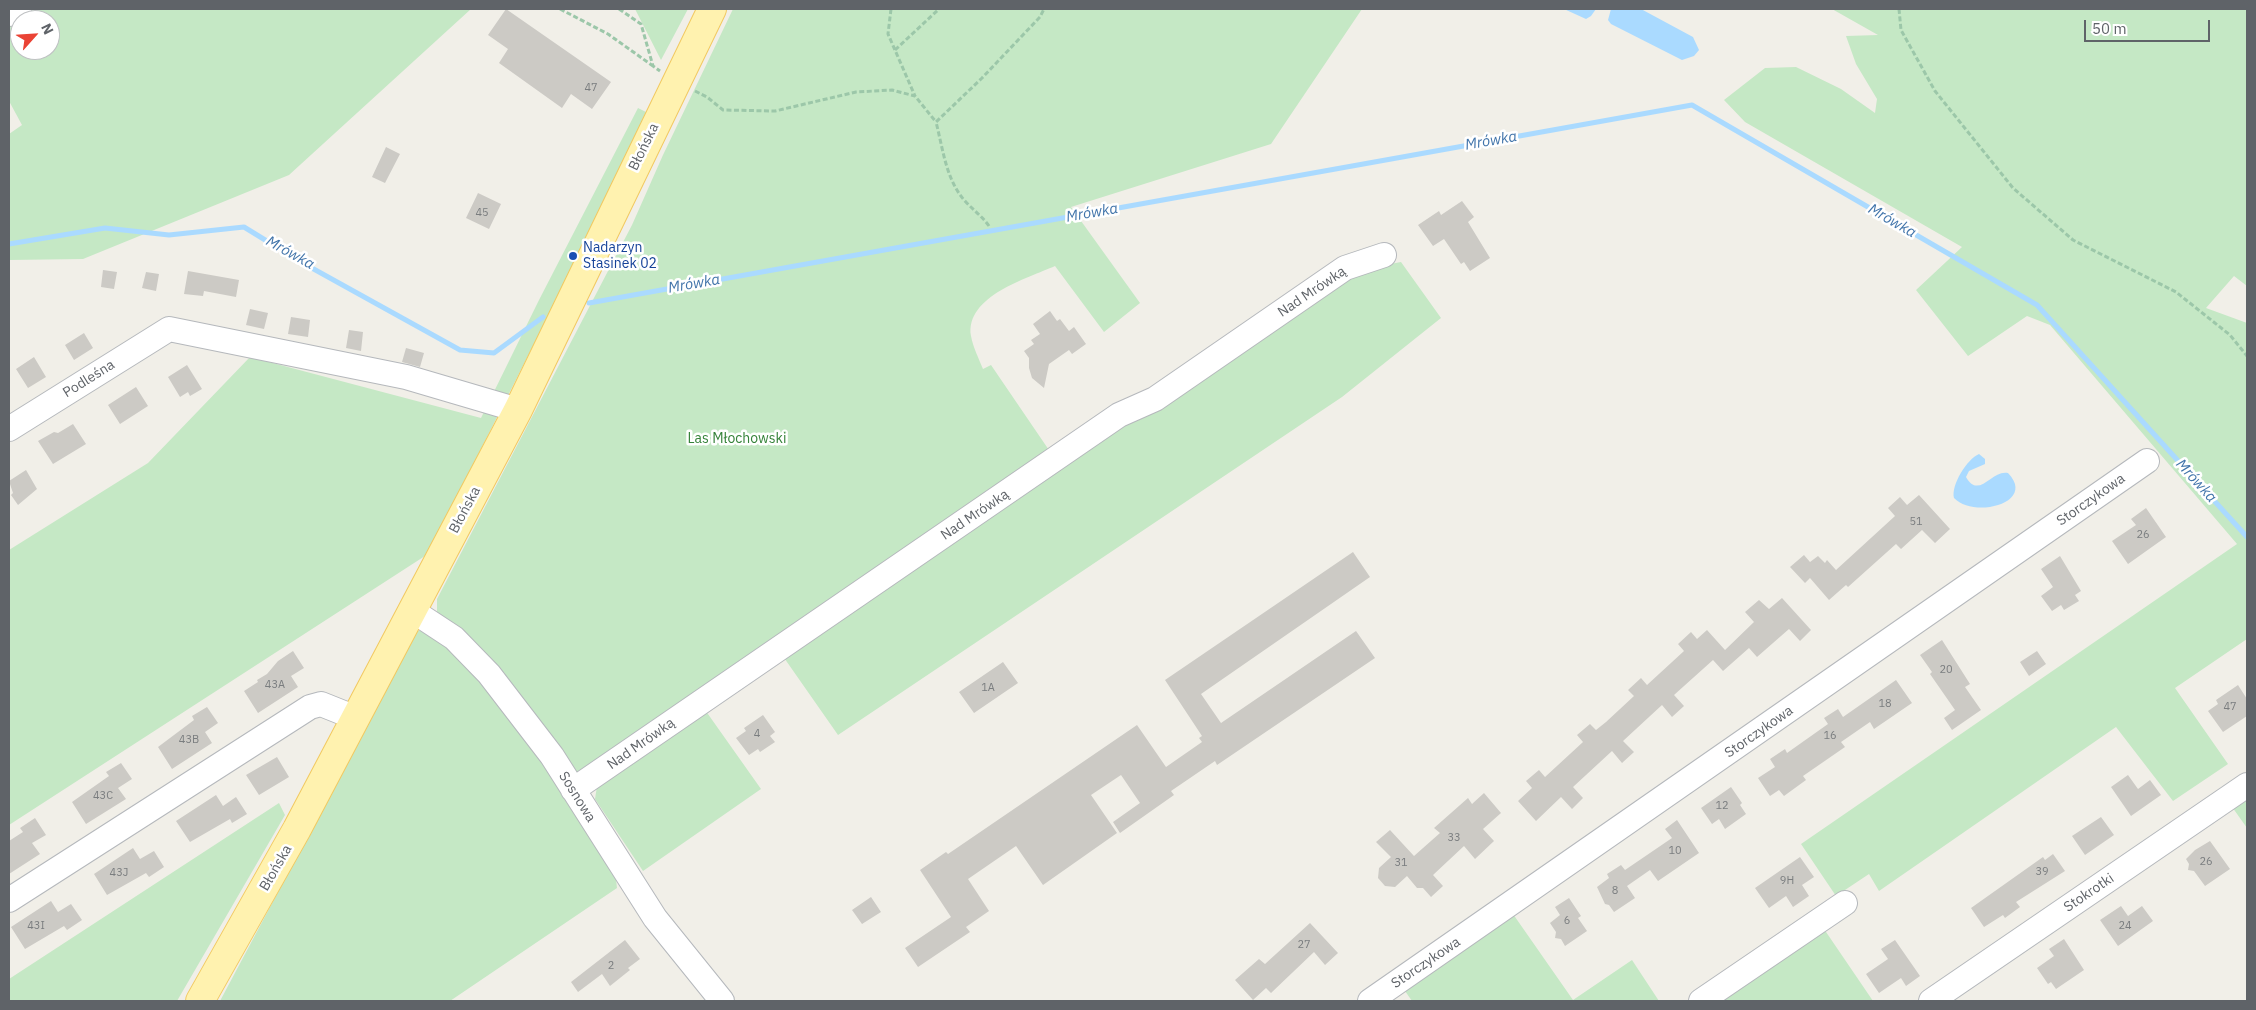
<!DOCTYPE html>
<html>
<head>
<meta charset="utf-8">
<style>
	body { margin:0 }
	#map { position:relative; width:2256px; height:1010px; overflow:hidden; background:#f1efe8; font-family:"IBM Plex Sans",sans-serif }
	canvas { display:block }
	.frame { position:absolute; inset:0; border:10px solid #5f6368; pointer-events:none }
	.north { position:absolute; left:10px; top:10px; width:50px; height:50px; box-sizing:border-box; background:#fff; border:1px solid #bfc1c3; border-radius:50%; rotate:64deg; font-size:14px; font-weight:700; line-height:20px; text-align:center; color:#5f6368 }
	.north::after { content:''; display:block; margin:auto; width:18px; height:22px; background:#ea4335; clip-path:polygon(50% 0,100% 100%,50% 72%,0 100%) }
	.scale { position:absolute; left:2084px; top:20px; width:126px; height:22px; box-sizing:border-box; border:2px solid #5f6368; border-top:0; padding-left:6px; font-size:15px; line-height:18px; white-space:nowrap; color:#5f6368; -webkit-text-stroke:4px #fff; paint-order:stroke }
</style>
</head>
<body>
<div id="map">
<canvas width="2256" height="1010"></canvas>
<div class="frame"></div>
<div class="north">N</div>
<div class="scale">50 m</div>
</div>
<script>
const context = document.querySelector('canvas').getContext('2d');
context.lineJoin = 'round';
function fillPath(path, color) {
  context.fillStyle = color;
  context.fill(path, 'evenodd');
}
function stroke(path, color, width, dash) {
  context.strokeStyle = color;
  context.lineWidth = width;
  context.lineCap = dash ? 'butt' : 'round';
  context.setLineDash(dash || []);
  context.stroke(path);
}
function label(font, color, halo, rows, align = 'center') {
  context.font = font + ' "IBM Plex Sans",sans-serif';
  context.lineWidth = 5;
  context.setLineDash([]);
  context.textBaseline = 'middle';
  context.strokeStyle = halo;
  context.fillStyle = color;
  for (const [text, x, y, turn = 0] of rows) {
    context.save();
    context.translate(x, y);
    context.rotate((+turn || 0) * Math.PI / 180);
    context.textAlign = isNaN(turn) ? turn : align;
    if (halo) context.strokeText(text, 0, 0);
    context.fillText(text, 0, 0);
    context.restore();
  }
}
const green = new Path2D(`
	M26 9H471L289 175 83 259 9 260V134L22 125 9 101V18ZM20 20H50V50H20Z
	M635 9H688L661 60Z
	M733 9H1362L1271 144 1071 207 1140 303 1104 332 1055 266C1028 278 965 296 971 336 973 347 979 359 983 369L991 365 1053 456 574 779 437 614V599L632 225 663 155Z
	M1832 9H2247V286L2234 276 2206 308 2247 323V639L2175 688 2228 764 2173 801 2116 727 1879 891 1869 874 1836 896 1801 844 2237 544 2050 325 2027 316 1968 356 1916 290 1962 247 1745 122 1724 100 1765 68 1796 67 1841 89 1875 113 1877 99 1856 64 1846 36 1878 35Z
	M638 108 650 114 428 554 9 825V550L148 463 250 357 481 418 539 300Z
	M1401 262 1441 318 1342 397 838 735 780 652 1348 272Z
	M417 631H429L443 637 546 759 615 871 617 888 450 1001H220Z
	M703 707 761 789 643 871 595 799 598 780Z
	M2247 793V828L2230 804Z
	M279 803 285 815 177 1001H9V979Z
	M1513 914 1573 1000 1632 960 1659 1001H1412L1405 991Z
	M1824 929 1873 1001H1726L1724 997Z`);
const water = new Path2D(`
	M1564 9H1596L1591 16 1586 19Z
	M1611 9H1641L1693 37 1699 50 1694 56 1682 60 1611 24 1608 20Z
	M1979 454 1985 459V464L1969 471 1966 477C1979 500 1992 469 2008 473 2037 503 1974 519 1954 498 1951 485 1967 459 1979 454Z`);
const stream = new Path2D(`
	M9 244 105 228 169 235 244 227 301 262 460 350 494 353 543 317
	M589 303 1692 105 2037 305 2247 537`);
const building = new Path2D(`
	M506 9 611 82 592 109 571 94 562 108 499 63 508 49 488 35Z
	M386 147 400 154 385 183 372 177Z
	M478 193 501 204 489 229 466 218Z
	M1462 201 1474 217 1468 222 1490 258 1470 271 1464 262 1461 264 1444 239 1433 246 1418 225 1439 211 1441 215Z
	M103 270 117 272 114 289 101 287Z
	M188 271 239 280 236 297 204 291 203 296 184 294Z
	M146 272 159 274 156 291 142 288Z
	M250 309 268 313 264 329 246 325Z
	M1050 311 1057 321 1060 319 1069 331 1074 327 1086 344 1072 354 1069 350 1049 364 1044 388 1032 378 1029 368V358L1024 351 1034 344 1031 340 1040 334 1033 324Z
	M291 317 310 320 308 337 288 334Z
	M349 330 363 332 361 351 346 348Z
	M84 333 93 348 74 360 65 345Z
	M406 348 424 353 420 367 402 362Z
	M34 357 46 377 28 388 16 369Z
	M187 365 202 389 190 396 188 392 180 397 168 377Z
	M136 387 148 406 120 424 108 405Z
	M73 424 86 444 53 464 38 441 54 432 58 433Z
	M26 470 37 489 18 505 11 495 13 493 9 481Z
	M1919 495 1950 529 1935 543 1922 530 1901 549 1896 544 1848 587 1846 585 1829 600 1810 578 1805 583 1790 567 1804 555 1810 562 1818 556 1825 563 1827 560 1836 570 1895 516 1888 508 1900 497 1907 505Z
	M2146 508 2166 537 2128 564 2112 541 2136 525 2131 519Z
	M1353 552 1370 577 1201 694 1221 723 1356 631 1375 658 1217 765 1215 761 1171 791 1174 795 1120 833 1113 822 1140 803 1121 775 1091 795 1117 833 1043 885 1016 846 968 879 989 911 966 927 970 932 918 967 905 948 951 917 920 870 946 852 948 854 1137 725 1166 767 1202 742 1199 738 1202 736 1165 680Z
	M2060 556 2081 591 2075 595 2079 601 2064 610 2061 605 2052 611 2041 596 2053 587 2041 569Z
	M1782 598 1811 630 1800 641 1789 629 1757 657 1749 648 1723 671 1713 660 1674 695 1684 706 1672 717 1662 705 1623 741 1634 752 1622 763 1612 751 1573 787 1583 798 1572 809 1561 797 1536 821 1518 801 1532 788 1526 781 1539 770 1545 777 1583 742 1577 735 1590 724 1596 730 1606 722 1634 696 1628 690 1641 678 1647 685 1684 651 1678 644 1691 632 1697 639 1707 630 1725 650 1754 622 1745 612 1759 600 1769 609Z
	M1942 640 1970 684 1965 687 1981 710 1952 730 1944 718 1955 710 1930 674 1932 672 1920 655Z
	M293 651 304 668 291 676 298 687 258 713 244 691 258 682 257 680 267 674 278 661Z
	M2037 651 2046 664 2029 676 2020 662Z
	M1003 662 1018 683 974 713 959 692Z
	M1896 680 1912 703 1874 729 1870 722 1841 742 1845 747 1803 776 1806 780 1784 796 1779 790 1770 796 1758 778 1775 767 1770 759 1785 749 1787 753 1828 724 1824 718 1838 709 1843 717Z
	M2238 685 2247 699V716L2223 732 2208 711 2218 704 2216 700Z
	M207 707 218 723 205 732 212 743 172 769 158 747 194 720 192 716Z
	M763 715 775 732 770 736 775 742 760 752 758 749 749 755 736 738 746 731 744 728Z
	M277 757 289 777 259 795 246 775Z
	M121 763 132 779 118 788 126 799 86 824 72 802 109 776 106 772Z
	M2128 775 2138 789 2150 780 2161 795 2131 816 2111 787Z
	M1731 787 1742 803 1740 805 1746 814 1725 829 1719 819 1712 824 1701 808Z
	M1484 793 1501 813 1483 829 1494 841 1475 859 1464 846 1433 875 1443 886 1431 897 1423 888H1417L1407 876 1395 887 1385 886 1378 878 1379 868 1391 857 1376 842 1390 830 1414 856 1440 833 1434 828 1468 798 1472 804Z
	M216 795 223 806 236 797 247 814 232 823 230 819 190 842 176 821Z
	M2101 817 2114 835 2085 855 2072 836Z
	M35 818 46 835 32 843 40 854 9 874V841L23 832 20 828Z
	M1677 820 1699 853 1658 881 1650 870 1627 886 1635 898 1614 912 1609 905 1605 904 1597 887 1609 878 1607 874 1621 865 1625 870 1672 838 1665 829Z
	M2210 841 2230 869 2205 886 2194 871 2188 870 2189 864 2186 859 2195 850Z
	M133 848 140 859 154 851 164 867 149 877 146 873 107 895 94 874Z
	M2053 854 2065 871 2016 902 2020 907 2005 918 2003 915 1984 927 1971 908 2043 857 2045 860Z
	M1800 857 1814 877 1802 885 1809 896 1793 907 1786 896 1769 908 1755 888Z
	M871 897 881 912 862 924 852 910Z
	M1569 898 1581 916 1578 918 1587 931 1565 946 1561 939 1555 938 1556 932 1550 923 1560 915 1555 907Z
	M51 901 58 912 71 904 82 920 67 930 64 926 25 949 11 927Z
	M2121 906 2128 916 2142 906 2153 921 2118 946 2100 920Z
	M1310 923 1338 953 1325 965 1314 952 1271 993 1266 988 1253 1000 1235 980 1259 959 1265 964Z
	M2064 939 2084 970 2056 989 2051 982 2048 984 2037 968 2054 956 2049 949Z
	M625 940 640 959 628 968 630 970 610 986 602 974 578 992 571 982Z
	M1895 940 1920 976 1906 986 1901 978 1879 993 1866 974 1888 959 1881 949Z`);
const path = new Path2D(`
	M560 9 608 34 653 66
	M619 9 641 24 653 66 660 71
	M891 9 888 34 915 96
	M1899 9 1901 30 1935 91 2013 188 2073 240 2176 292 2230 335 2247 356
	M895 50 939 9
	M695 91 707 97 723 110 775 111 856 92 892 90 915 96 936 122
	M989 226C982 216 973 210 965 201 946 180 943 149 936 122L982 78 1040 17 1044 9`);
const minor = new Path2D(`
	M9 14 19 9
	M9 429 169 329 406 377 518 410
	M413 611 454 638 489 674 552 756 655 918 722 1001
	M573 790 1119 415 1155 399 1345 268 1384 255
	M9 900 310 707 321 704 356 718
	M1370 1001 2147 461
	M1701 1001 1845 903
	M1931 1001 2247 785`);
const major = new Path2D(`
	M200 1001 297 829 518 410 712 9`);
const markers = [
	[573,256,5,"#1a4fb4"]
];
const numberNames = [
	["47",591,88],
	["45",482,213],
	["51",1916,522],
	["26",2143,535],
	["20",1946,670],
	["43A",275,685],
	["1A",988,688],
	["18",1885,704],
	["47",2230,707],
	["4",757,734],
	["16",1830,736],
	["43B",189,740],
	["43C",103,796],
	["12",1722,806],
	["33",1454,838],
	["10",1675,851],
	["26",2206,862],
	["31",1401,863],
	["39",2042,872],
	["43J",119,873],
	["9H",1787,881],
	["8",1615,891],
	["6",1567,921],
	["43I",36,926],
	["24",2125,926],
	["27",1304,945],
	["2",611,966]
];
const streetNames = [
	["Błońska",644,147,-64],
	["Nad Mrówką",1312,292,-34],
	["Podleśna",89,379,-32],
	["Storczykowa",2091,500,-35],
	["Błońska",465,510,-62],
	["Nad Mrówką",975,515,-34],
	["Storczykowa",1759,732,-35],
	["Nad Mrówką",641,744,-35],
	["Sosnowa",577,797,58],
	["Błońska",276,868,-60],
	["Stokrotki",2089,893,-34],
	["Storczykowa",1426,963,-34]
];
const transitNames = [
	["Nadarzyn",583,248],
	["Stasinek 02",583,264]
];
const parkNames = [
	["Las Młochowski",737,439]
];
const waterNames = [
	["Mrówka",1491,141,-10],
	["Mrówka",1092,213,-10],
	["Mrówka",1892,221,30],
	["Mrówka",290,253,29],
	["Mrówka",694,284,-10],
	["Mrówka",2196,481,48]
];
fillPath(green, '#c5e8c5');
fillPath(water, '#aadaff');
stroke(stream, '#aadaff', 5);
fillPath(building, '#cccac5');
stroke(minor, '#b5b8bc', 26);
stroke(major, '#f2c960', 30);
stroke(path, '#9cc7a9', 3, [5, 2.5]);
stroke(minor, '#fff', 24);
stroke(major, '#fff2af', 28);
for (const [x, y, r, color] of markers) {
  const dot = new Path2D();
  dot.arc(x, y, r, 0, 2 * Math.PI);
  context.fillStyle = color;
  context.fill(dot);
  stroke(dot, '#fff', 2);
}
label('11px', '#7a7d7f', null, numberNames);
label('14px', '#5f6368', '#fff', streetNames);
label('14px', '#164399', '#fff', transitNames, 'left');
label('14px', '#348238', '#fff', parkNames);
label('italic 15px', '#4174aa', '#fff', waterNames);
</script>
</body>
</html>
